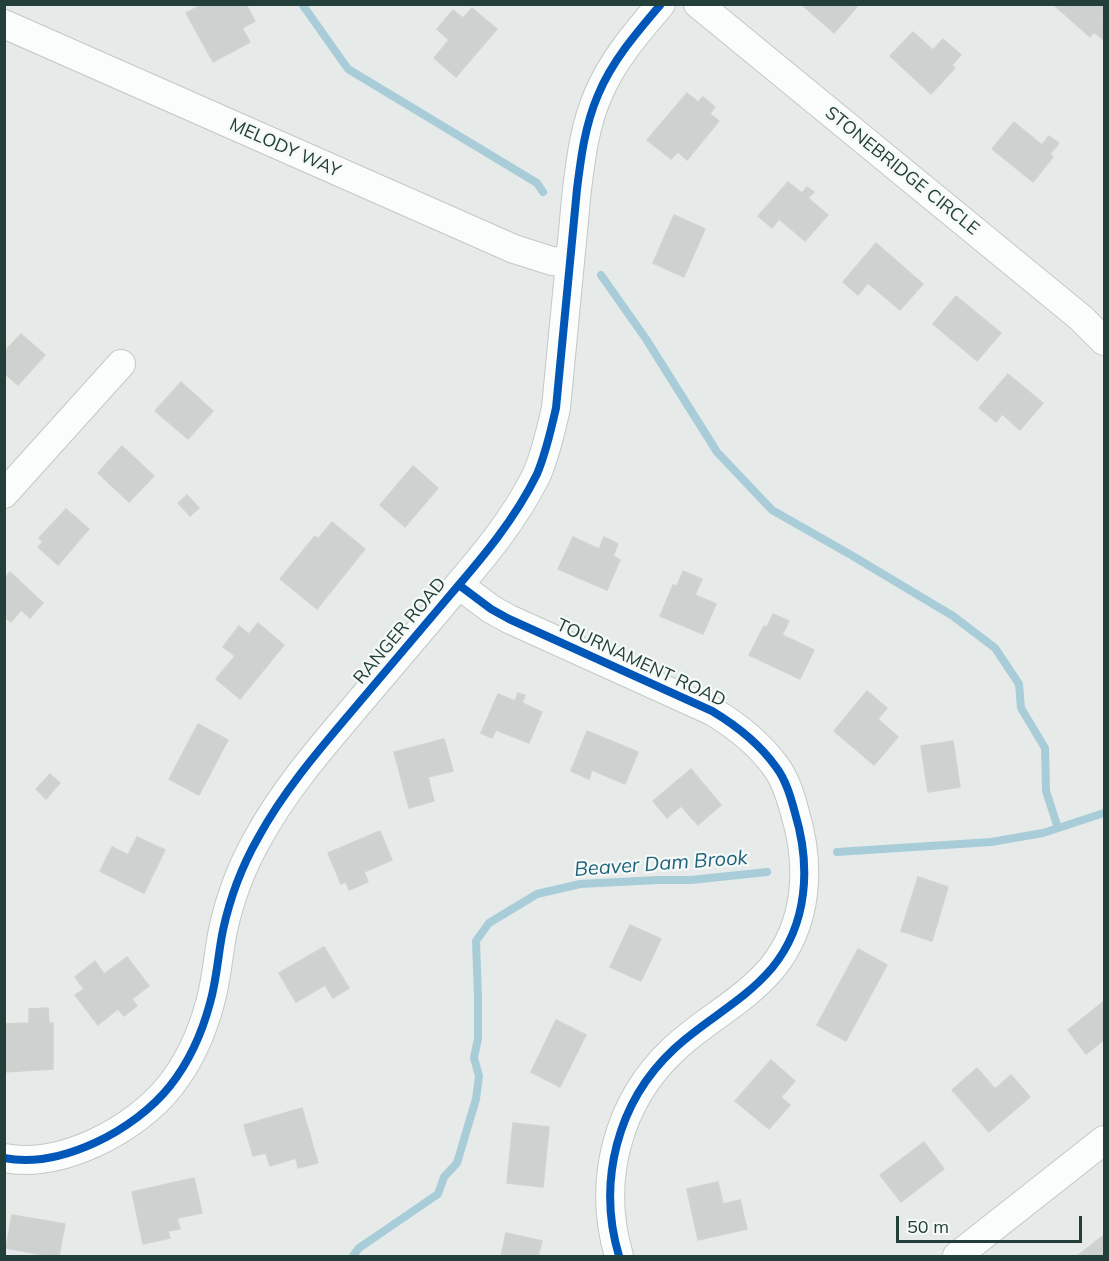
<!DOCTYPE html>
<html>
<head>
<meta charset="utf-8">
<style>
	body { margin:0 }
	#map { position:relative; width:1109px; height:1261px; overflow:hidden; background:#e6ebe9; font-family:Mulish,sans-serif }
	canvas { display:block }
	.frame { position:absolute; inset:0; border:6px solid #233f3a; pointer-events:none }
	.scale { position:absolute; left:896px; top:1216px; width:186px; height:27px; box-sizing:border-box; border:3px solid #233f3a; border-top:0; padding-left:8px; font-size:18px; line-height:21px; white-space:nowrap; color:#233f3a; -webkit-text-stroke:4px #f5faf8; paint-order:stroke }
</style>
</head>
<body>
<div id="map">
<canvas width="1109" height="1261"></canvas>
<div class="frame"></div>
<div class="scale">50 m</div>
</div>
<script>
const context = document.querySelector('canvas').getContext('2d');
context.lineJoin = 'round';
function stroke(path, color, width, dash) {
  context.strokeStyle = color;
  context.lineWidth = width;
  context.lineCap = dash ? 'butt' : 'round';
  context.setLineDash(dash || []);
  context.stroke(path);
}
function fillPath(path, color) {
  context.fillStyle = color;
  context.fill(path, 'evenodd');
}
function label(font, color, halo, rows, align = 'center') {
  context.font = font + ' Mulish,sans-serif';
  context.lineWidth = 4.5;
  context.setLineDash([]);
  context.textBaseline = 'middle';
  context.strokeStyle = halo;
  context.fillStyle = color;
  for (const [text, x, y, turn = 0] of rows) {
    context.save();
    context.translate(x, y);
    context.rotate((+turn || 0) * Math.PI / 180);
    context.textAlign = isNaN(turn) ? turn : align;
    if (halo) context.strokeText(text, 0, 0);
    context.fillText(text, 0, 0);
    context.restore();
  }
}
const stream = new Path2D(`
	M302 4 348 69 537 183 543 192
	M601 275 646 339 717 452 772 510 851 555 953 616 995 648 1019 684 1021 708 1045 748 1046 791 1058 828
	M837 852 991 842 1043 833 1104 813
	M353 1256 359 1248 438 1194 444 1177 457 1163 476 1099 479 1076 474 1058 478 1038V998L476 941 489 923 537 894 580 884 658 880H691L767 872`);
const building = new Path2D(`
	M203 4H246L255 21 242 28 250 42 213 62 186 13Z
	M801 4H855L857 7 834 33Z
	M1101 4 1104 8V17L1102 20 1104 22V36L1102 39 1094 32 1090 37 1054 5Z
	M472 8 497 29 456 77 434 58 449 40 437 29 453 10 463 18Z
	M913 32 933 50 943 39 961 55 952 65 955 68 931 94 890 56Z
	M687 93 698 102 703 97 715 107 710 114 719 121 687 160 678 152 671 159 647 140Z
	M1014 122 1042 145 1049 136 1059 143 1050 154 1053 157 1033 182 992 149Z
	M788 182 802 193 807 187 814 192 808 198 828 215 805 241 779 219 772 228 758 216Z
	M674 215 705 229 684 277 653 263Z
	M876 243 923 284 900 310 868 283 858 295 843 282Z
	M956 296 1001 333 977 361 933 324Z
	M21 334 45 355 18 385 4 373V352Z
	M1008 374 1043 403 1020 430 1002 414 996 422 979 408Z
	M181 382 213 411 188 439 155 411Z
	M122 446 154 476 129 502 98 473Z
	M413 466 438 488 405 527 380 505Z
	M187 495 199 508 190 516 178 503Z
	M66 509 89 529 58 565 38 547 43 542 39 538Z
	M332 522 365 549 317 609 280 579 315 536 318 539Z
	M573 537 599 549 604 537 618 544 613 556 620 560 607 590 558 569Z
	M683 571 702 579 695 595 716 604 703 634 660 616 673 585 677 586Z
	M10 572 43 603 30 618 21 610 11 622 4 617V579Z
	M773 614 789 621 782 635 814 650 800 679 749 655 764 626 767 627Z
	M258 623 284 645 240 699 216 679 235 656 223 647 239 626 249 634Z
	M867 691 887 708 878 719 898 737 874 765 834 731Z
	M518 693 525 695 522 703 542 712 529 743 496 730 492 738 481 733 498 694 515 701Z
	M198 724 228 740 199 795 169 779Z
	M587 731 638 752 625 784 592 770 589 779 571 771Z
	M444 739 453 771 428 777 434 801 409 808 394 752Z
	M953 741 960 787 928 792 921 746Z
	M691 769 721 805 698 825 681 806 667 818 653 801Z
	M50 774 60 783 46 799 36 789Z
	M380 831 392 860 364 872 368 882 349 890 346 882 341 884 328 853Z
	M137 837 165 850 144 893 100 871 112 847 128 855Z
	M918 877 948 887 932 941 901 931Z
	M630 925 661 939 641 981 610 967Z
	M324 947 349 988 333 998 325 985 296 1002 279 973Z
	M858 949 887 965 846 1041 817 1025Z
	M127 957 149 986 132 999 137 1006 124 1016 118 1009 98 1025 75 995 84 989 75 977 95 961 104 974Z
	M1104 1001V1040L1086 1054 1068 1030Z
	M48 1008 49 1023H53V1069L4 1072V1024L29 1023V1009Z
	M556 1020 586 1035 560 1087 531 1072Z
	M771 1060 795 1081 781 1097 790 1105 769 1129 735 1101Z
	M977 1068 995 1089 1011 1075 1030 1097 989 1132 952 1090Z
	M302 1108 318 1163 298 1168 296 1158 270 1166 266 1153 253 1156 244 1125Z
	M513 1123 549 1127 543 1187 507 1183Z
	M924 1142 944 1169 901 1202 880 1175Z
	M194 1178 202 1213 177 1218 180 1229 168 1231 170 1238 143 1244 132 1192Z
	M718 1182 723 1204 740 1200 747 1229 698 1240 687 1189Z
	M12 1215 65 1224 59 1256H43L44 1255 6 1248Z
	M506 1233 542 1241 538 1256H501Z
	M1104 1235V1256H1077Z`);
const street = new Path2D(`
	M698 4 1081 318 1104 341
	M4 24 514 249 552 261 569 262
	M4 494 121 364
	M459 585 491 609 509 619 712 711C737 726 759 743 776 767 786 780 791 798 795 813 811 866 808 924 772 968 742 1003 706 1019 674 1049 617 1102 597 1182 619 1256
	M4 1158C61 1169 135 1130 170 1086 189 1062 202 1033 210 1003 217 979 218 954 223 930 230 898 242 866 258 838 283 792 318 751 352 711 385 672 418 633 451 594 483 557 515 519 537 474 546 453 551 430 556 408L577 189C581 157 585 125 598 95 612 61 637 32 661 4
	M957 1256 1104 1140`);
const cycleway = new Path2D(`
	M459 585 491 609 509 619 712 711C737 726 759 743 776 767 786 780 791 798 795 813 811 866 808 924 772 968 742 1003 706 1019 674 1049 617 1102 597 1182 619 1256
	M4 1158C61 1169 135 1130 170 1086 189 1062 202 1033 210 1003 217 979 218 954 223 930 230 898 242 866 258 838 283 792 318 751 352 711 385 672 418 633 451 594 483 557 515 519 537 474 546 453 551 430 556 408L577 189C581 157 585 125 598 95 612 61 637 32 661 4`);
const streetNames = [
	["MELODY WAY",285,148,24],
	["STONEBRIDGE CIRCLE",902,171,39],
	["RANGER ROAD",400,631,-50],
	["TOURNAMENT ROAD",641,663,25]
];
const waterNames = [
	["Beaver Dam Brook",661,864,-4]
];
stroke(stream, '#a8cdd8', 8);
fillPath(building, '#cdd2d0');
stroke(building, '#cfd4d2', 1.5);
stroke(street, '#c3c8c6', 30);
stroke(street, '#fbfcfc', 28);
stroke(cycleway, '#0057b8', 8);
label('18px', '#233f3a', '#f5faf8', streetNames);
label('italic 20px', '#1e627a', '#f5faf8', waterNames);
</script>
</body>
</html>
